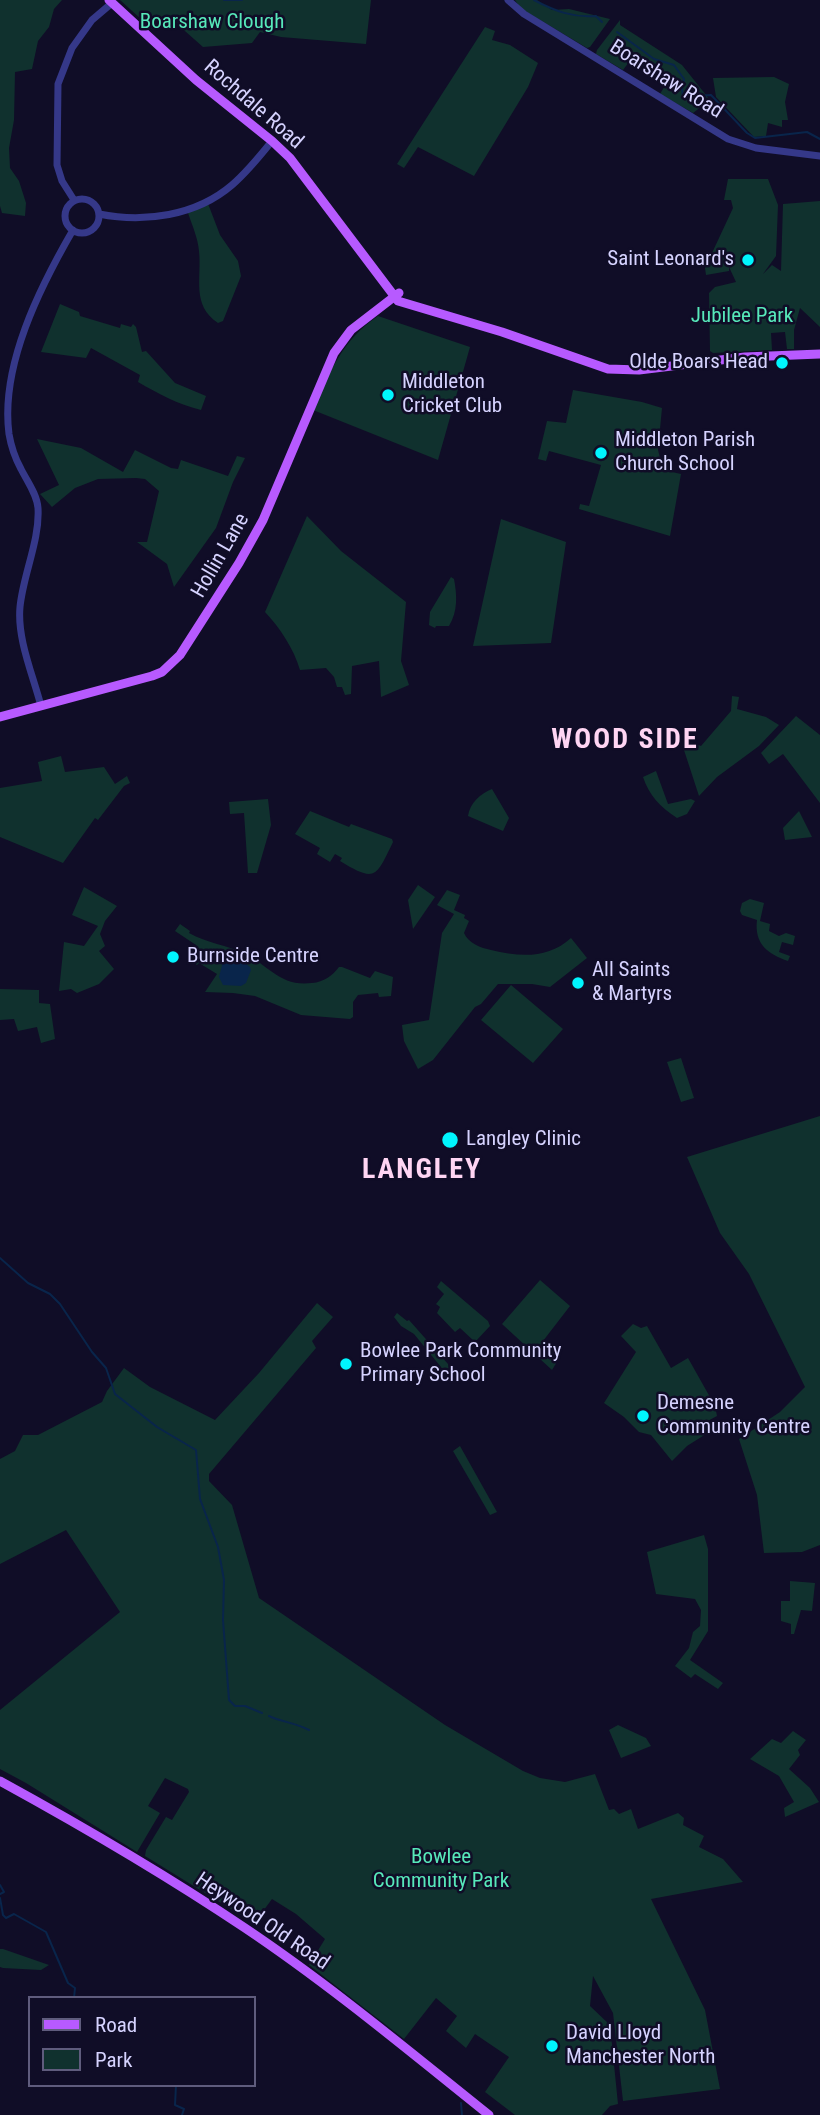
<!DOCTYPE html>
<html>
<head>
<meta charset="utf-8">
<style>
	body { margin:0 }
	#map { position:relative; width:820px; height:2115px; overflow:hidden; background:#100d27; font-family:"Roboto Condensed",sans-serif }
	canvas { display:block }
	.legend { position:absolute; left:28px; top:1996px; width:228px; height:91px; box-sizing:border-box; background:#100d27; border:2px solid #5f5c7d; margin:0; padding:9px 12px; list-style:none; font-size:21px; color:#d6d3ff }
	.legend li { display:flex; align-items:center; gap:14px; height:35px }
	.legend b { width:35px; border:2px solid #5f5c7d }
</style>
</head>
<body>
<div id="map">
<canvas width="820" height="2115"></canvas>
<ul class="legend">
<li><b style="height:9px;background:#b75aff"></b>Road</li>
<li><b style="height:19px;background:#10312e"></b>Park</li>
</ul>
</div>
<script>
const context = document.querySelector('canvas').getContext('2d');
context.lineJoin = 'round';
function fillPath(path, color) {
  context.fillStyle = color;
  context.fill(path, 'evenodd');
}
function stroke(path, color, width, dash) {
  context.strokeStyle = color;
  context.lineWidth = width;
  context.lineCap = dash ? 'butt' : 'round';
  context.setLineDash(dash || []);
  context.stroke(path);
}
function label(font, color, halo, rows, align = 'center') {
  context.font = font + ' "Roboto Condensed",sans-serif';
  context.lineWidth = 5;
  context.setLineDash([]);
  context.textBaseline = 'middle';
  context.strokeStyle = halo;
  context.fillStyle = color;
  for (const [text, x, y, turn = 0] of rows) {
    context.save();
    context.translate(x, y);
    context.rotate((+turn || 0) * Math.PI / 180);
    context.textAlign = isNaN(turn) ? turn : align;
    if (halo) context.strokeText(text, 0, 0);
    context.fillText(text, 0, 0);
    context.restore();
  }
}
const green = new Path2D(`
	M0 0H62L54 9 49 27 38 41 32 69 15 72 14 120 9 148 10 168 19 181 26 203 25 216 2 213 0 206Z
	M120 0H371L366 44 281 37 260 32 252 43 203 47 168 16 153 30Z
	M515 0H537L552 10 569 9 610 19 590 47 587 48 520 8Z
	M620 20V25L682 65 710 100 693 113 660 94 666 84 649 76V74L629 62 623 70 596 54 597 50Z
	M485 27 495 31 492 40 510 45 538 63 528 87 474 176 418 147 404 168 397 164Z
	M774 77 789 84 785 102 788 120H782V127L768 123 766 136 754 137 716 97 713 78Z
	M728 179H768L778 205 776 256 763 274 772 265 781 271 783 204 820 201V327L800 308 794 330V349H787L785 332 771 333 772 350 713 353 710 351 709 293 715 287 736 282 729 267V271L706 275 705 268 733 208 731 200H724Z
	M207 201 220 235 238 261 241 276 223 321 218 323C191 305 202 278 199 251 198 238 192 225 188 213Z
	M60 304 79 312 80 316 120 328 121 324 131 327 133 324 136 327 142 352 146 351 175 383 206 396 201 410C177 404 159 394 138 382L140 375 91 348 86 358 41 352Z
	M378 316 470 347 438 460 313 410C329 373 343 339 378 316Z
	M573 390 642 402 662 408 658 450 663 470 681 474 670 536 579 509 580 504 589 506 601 465 549 451 546 461 538 459 547 421 566 423Z
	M37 439 81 448 123 472 135 450 171 468 178 469 181 460 228 476 237 456 245 458 233 482 216 528 174 587 167 564 137 542H147L159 491 145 479 136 478 98 479 75 488 52 507 40 494 59 485Z
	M307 516 341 551 406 602 401 661 409 685 381 697 379 661 352 666 351 694 345 695 342 687H337L334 677 326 668 300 670C294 649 280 628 265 612Z
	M501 519 566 542 551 643 473 646Z
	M451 577 454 579C457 595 458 611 449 626H436L435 628 429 625 430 612Z
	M732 696 739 697 737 709 766 717 779 725 759 746 717 777 699 796 682 744 688 741 701 746 731 711Z
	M796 716 820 735V803L783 754 769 764 761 753Z
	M61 756 65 772 104 767 115 784 127 776 130 783 124 786 98 820 95 818 63 863 0 837V788L42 781 38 762Z
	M656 771 668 804 691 799 695 801 687 814 677 818C660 807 649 795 643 777Z
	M492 789 509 818 503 831 468 816C470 803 480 794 492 789Z
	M268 799 271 825 257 873H248L244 813 230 814 229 802Z
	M310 811 349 827 351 824 392 839 393 842C376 877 376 883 340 861L342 858 335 854 330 862 317 854 320 848 295 834Z
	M799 811 812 837 785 840 783 828Z
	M418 885 435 897 413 929 408 900Z
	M84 887 117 906 105 921 100 934 105 946 99 951 114 969 99 984 77 993 71 989 59 991 64 942 84 946 98 926 72 915Z
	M447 890 460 895 454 910 465 915 464 918 469 921 464 933C468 943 481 948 491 950 520 957 548 959 571 938L587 958 550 987 532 984H498L481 1004 475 1007 433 1060 418 1069 404 1041 402 1025 429 1020 442 933 454 914 437 905Z
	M750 899 764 903 760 921 770 924 769 931 779 936 786 933 795 936 793 945 782 942 779 952 790 956 788 961C768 954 754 944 757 920L742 915 740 911 742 903Z
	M180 924 190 931 189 933C207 943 227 945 245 954 270 966 280 987 312 983 324 982 332 976 339 967H342L370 978 375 971 393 977 391 996 379 997 378 993 358 995 353 1002V1017L350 1019 301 1015 255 996 233 993 205 992 217 974 199 963 197 965 188 959 196 945 175 931Z
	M511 985 563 1029 533 1063 481 1020Z
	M0 989 39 990V1003L50 1004 55 1039 41 1043 37 1027 18 1031 14 1019 0 1020Z
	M681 1058 694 1098 681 1102 667 1062Z
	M820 1116V1545L802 1552 764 1553 757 1495 739 1439 780 1412 805 1387 749 1274 720 1233 687 1157Z
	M540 1280 570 1306 543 1341 560 1357 552 1370 502 1324Z
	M441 1281 488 1321 490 1326 475 1342 460 1328 455 1332 437 1313 440 1307 436 1304 444 1294 437 1287Z
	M317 1303 333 1317 312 1341 316 1348 209 1474V1481L232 1505 259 1598 445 1725 523 1771 540 1778 565 1782 595 1774 609 1810 614 1809 619 1814 631 1809 638 1829 678 1813 684 1818 683 1825 704 1836 699 1847 723 1859 743 1882 651 1899 705 2010 720 2089 623 2101 613 2013 593 1976 590 2006 610 2025 618 2104 610 2106 602 2115H515L485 2092 509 2057 475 2034 466 2048 446 2031 457 2016 436 1998 404 2039 309 1965 325 1939 296 1914 272 1899 255 1922H252L145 1856 146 1850 166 1817 172 1820 189 1792 188 1789 165 1778 148 1806 160 1813 137 1852 26 1783 0 1769V1710L120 1612 66 1530 0 1564V1459L15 1451 23 1435H38L102 1402 107 1391 124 1368 150 1387 215 1420 259 1373Z
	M397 1313 407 1321 409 1320 448 1364 449 1368 445 1372 414 1334 401 1326 394 1317Z
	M633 1324 641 1328 647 1326 671 1368 688 1358 715 1406 717 1416 702 1424 706 1434 687 1446 672 1461 651 1435 639 1432 624 1417 604 1403 636 1352 621 1336Z
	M460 1446 497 1512 490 1515 453 1451Z
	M704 1535 708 1549V1631L690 1660 723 1683 718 1689 695 1674 691 1678 675 1666 689 1648 693 1632 700 1626 701 1610 695 1599 656 1594 647 1552Z
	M790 1581 815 1583 812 1611 801 1610 794 1634H791V1624L781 1621V1601H790Z
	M618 1725 646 1738 651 1746 621 1758 609 1730Z
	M793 1731 806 1740 798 1750 800 1755 789 1769 810 1788 819 1802 785 1817 784 1808 794 1802 779 1776 750 1759 772 1739 781 1743Z
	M0 1949H3L49 1965 41 1970 3 1968 0 1967Z`);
const water = new Path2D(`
	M225 954H233L250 967 251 970 246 983 241 986 223 985 219 977Z`);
const stream = new Path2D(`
	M224 0H242
	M534 0C555 11 573 18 596 16L602 22
	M617 32 654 59 674 65 684 79 682 89 683 97 711 95 747 133 755 138 807 132 820 139
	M0 1258 28 1283 50 1294 60 1304 92 1352 106 1368 115 1394 157 1427 196 1450 200 1499 218 1547 224 1580 223 1620 229 1700 235 1706H245L262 1713
	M269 1716C282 1722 296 1723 309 1730
	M0 1885 4 1892 0 1894
	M0 1898 3 1915 6 1918 14 1914 46 1932 68 1983 75 1988 74 1998
	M176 2085 175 2105 184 2109 182 2115
	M461 2103 462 2115`);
const tertiary = new Path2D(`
	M508 0 524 14 728 139 756 148 820 156
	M65 216a17 17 0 1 1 34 0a17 17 0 1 1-34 0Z
	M74 200 62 181 57 165 58 84 72 48 92 20 112 3
	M99 214C144 223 196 216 232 185 247 172 260 156 272 141
	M41 706C33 675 17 639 20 607 23 575 40 540 38 508 37 494 27 481 21 469 15 458 11 446 9 434 0 366 40 287 73 230`);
const primary = new Path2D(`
	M109 0 196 80 272 141 290 158 398 301 502 332 608 369 639 370 745 357 820 354
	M0 717 152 676 162 672 180 655 239 563 263 520 334 353 351 330 399 293
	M0 1781C84 1827 166 1875 245 1928 330 1985 409 2051 489 2115`);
const markers = [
	[748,260,7,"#00f5fe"],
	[782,363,7,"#00f5fe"],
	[388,395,7,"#00f5fe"],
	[601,453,7,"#00f5fe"],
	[173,957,7,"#00f5fe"],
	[578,983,7,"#00f5fe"],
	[450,1140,9,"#00f5fe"],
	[346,1364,7,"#00f5fe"],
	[643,1416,7,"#00f5fe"],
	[552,2046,7,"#00f5fe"]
];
const parkNames = [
	["Boarshaw Clough",212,23],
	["Jubilee Park",742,317],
	["Bowlee",441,1858],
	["Community Park",441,1882]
];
const streetNames = [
	["Boarshaw Road",666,80,32],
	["Rochdale Road",253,105,41],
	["Hollin Lane",221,556,-60],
	["Heywood Old Road",262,1922,34]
];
const poiNames = [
	["Saint Leonard's",734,260,"right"],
	["Olde Boars Head",768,363,"right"],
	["Middleton",402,383],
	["Cricket Club",402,407],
	["Middleton Parish",615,441],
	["Church School",615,465],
	["Burnside Centre",187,957],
	["All Saints",592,971],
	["& Martyrs",592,995],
	["Langley Clinic",466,1140],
	["Bowlee Park Community",360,1352],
	["Primary School",360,1376],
	["Demesne",657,1404],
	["Community Centre",657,1428],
	["David Lloyd",566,2034],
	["Manchester North",566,2058]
];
const districtNames = [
	["WOOD SIDE",625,741],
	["LANGLEY",422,1171]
];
fillPath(green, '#10312e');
fillPath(water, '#09254b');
stroke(stream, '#09254b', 2);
stroke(tertiary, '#353889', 7);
stroke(primary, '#b75aff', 9);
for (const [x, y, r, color] of markers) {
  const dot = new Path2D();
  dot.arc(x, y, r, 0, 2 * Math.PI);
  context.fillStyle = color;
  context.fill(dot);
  stroke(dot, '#100d27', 2.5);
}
label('21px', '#57e8ba', '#100d27', parkNames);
label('21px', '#d6d3ff', '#100d27', streetNames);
label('21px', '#d6d3ff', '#100d27', poiNames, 'left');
context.letterSpacing = '2px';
label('bold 28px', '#ffd5f3', '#100d27', districtNames);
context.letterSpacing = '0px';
</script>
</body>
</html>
